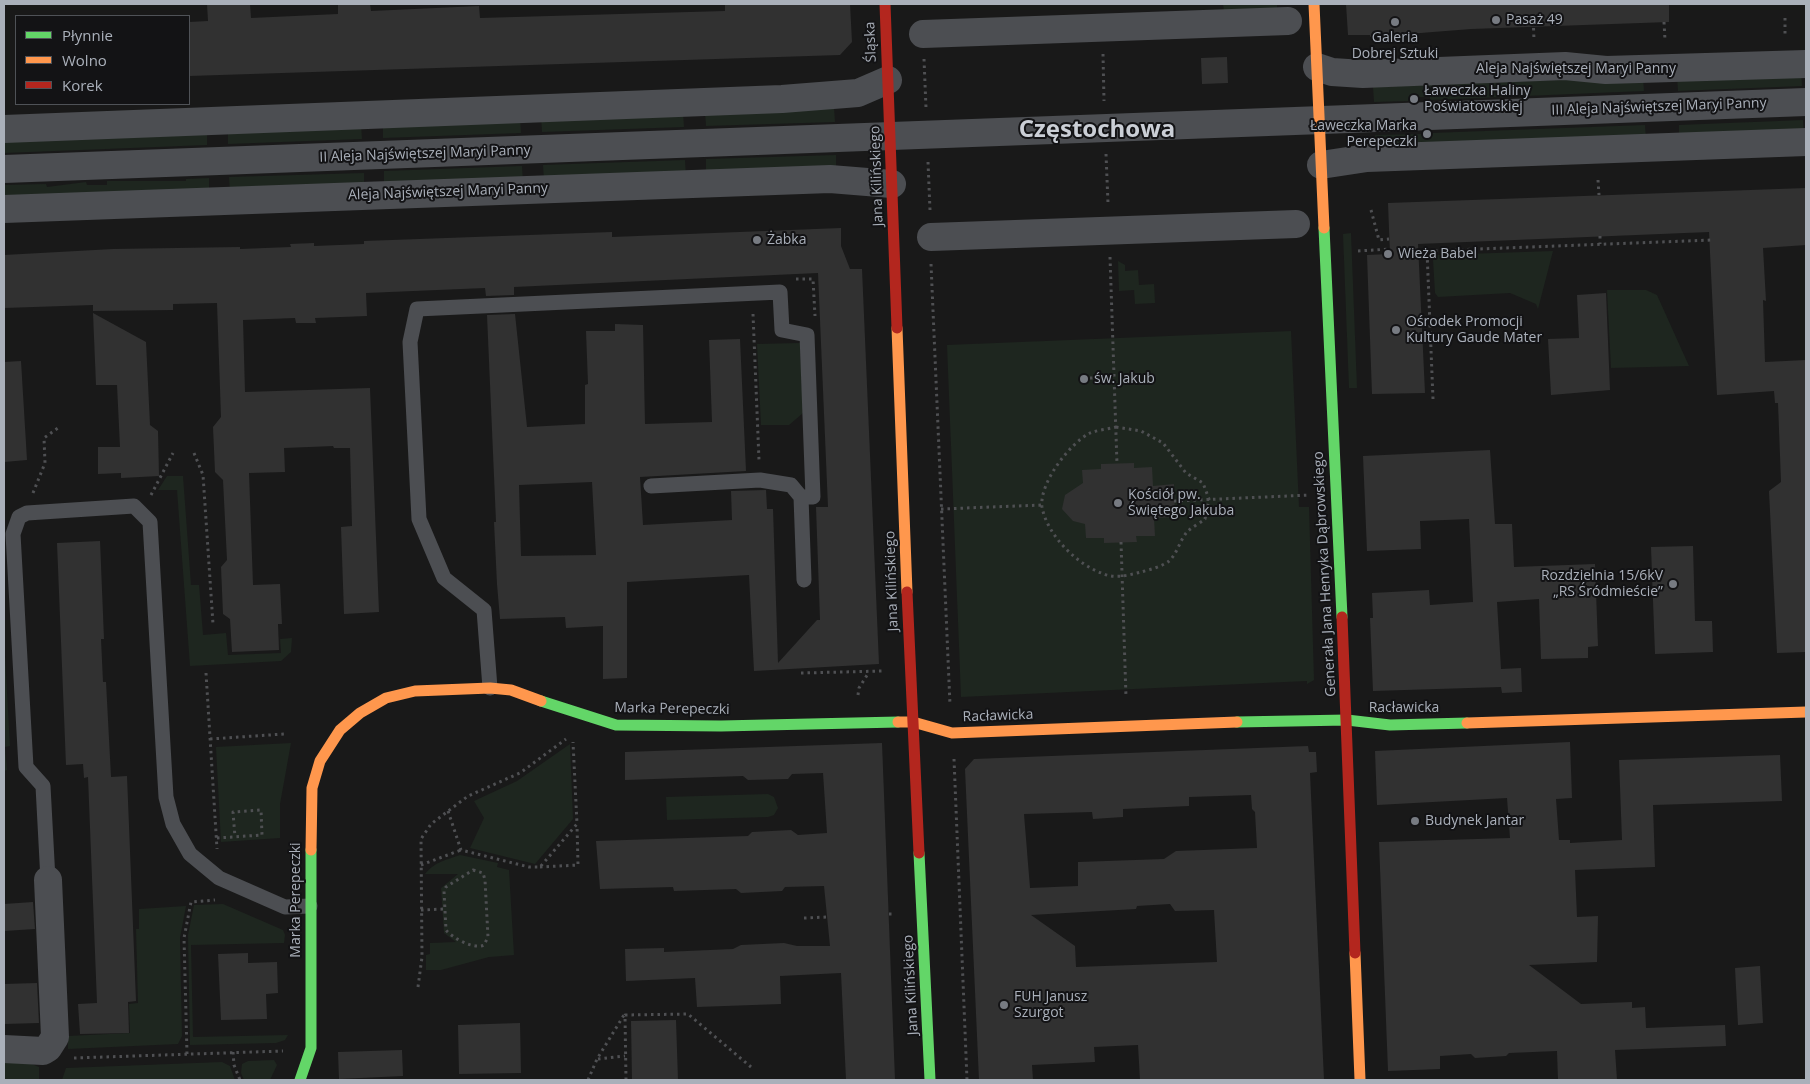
<!DOCTYPE html>
<html>
<head>
<meta charset="utf-8">
<style>
	body { margin:0 }
	#map { position:relative; width:1810px; height:1084px; overflow:hidden; background:#191919; font-family:"Open Sans",sans-serif }
	canvas { display:block }
	.frame { position:absolute; inset:0; border:5px solid #aab0ba; pointer-events:none }
	.legend { position:absolute; left:15px; top:15px; width:175px; height:90px; box-sizing:border-box; background:#131315; border:1px solid #4f5257; margin:0; padding:6px 9px; list-style:none; font-size:15px; color:#aab0ba }
	.legend li { display:flex; align-items:center; gap:10px; height:25px }
	.legend b { width:25px; border:1px solid #4f5257 }
</style>
</head>
<body>
<div id="map">
<canvas width="1810" height="1084"></canvas>
<div class="frame"></div>
<ul class="legend">
<li><b style="height:6px;background:#63d668"></b>Płynnie</li>
<li><b style="height:6px;background:#ff974d"></b>Wolno</li>
<li><b style="height:6px;background:#b3261e"></b>Korek</li>
</ul>
</div>
<script>
const context = document.querySelector('canvas').getContext('2d');
context.lineJoin = 'round';
function fillPath(path, color) {
  context.fillStyle = color;
  context.fill(path, 'evenodd');
}
function stroke(path, color, width, dash) {
  context.strokeStyle = color;
  context.lineWidth = width;
  context.lineCap = dash ? 'butt' : 'round';
  context.setLineDash(dash || []);
  context.stroke(path);
}
function label(font, color, halo, rows, align = 'center') {
  context.font = font + ' "Open Sans",sans-serif';
  context.lineWidth = 4;
  context.setLineDash([]);
  context.textBaseline = 'middle';
  context.strokeStyle = halo;
  context.fillStyle = color;
  for (const [text, x, y, turn = 0] of rows) {
    context.save();
    context.translate(x, y);
    context.rotate((+turn || 0) * Math.PI / 180);
    context.textAlign = isNaN(turn) ? turn : align;
    if (halo) context.strokeText(text, 0, 0);
    context.fillText(text, 0, 0);
    context.restore();
  }
}
const green = new Path2D(`
	M1223 4H1277V9L1224 12Z
	M1801 71 1802 86 1678 91 1677 76Z
	M1643 77 1644 91 1430 100V97H1410L1409 101 1374 102 1373 87Z
	M834 107 835 122 706 126 705 112Z
	M683 112 684 127 542 132 541 116Z
	M520 118 521 133 383 138V123Z
	M1803 120 1804 134 1679 138V125Z
	M361 124 362 139 228 144V128Z
	M1645 125 1646 139 1376 150 1375 135 1423 134V136H1431V133Z
	M207 130V145L4 153V137Z
	M836 155V170L706 174V159Z
	M685 160 686 176 544 181 543 165Z
	M522 166 523 182 384 186V171Z
	M364 173V187L230 192 229 177Z
	M209 178V193L4 201V185L46 184 47 187 86 182 87 185H107V181H186V179Z
	M1351 233 1357 388H1349L1343 234Z
	M1553 251 1538 309 1536 304 1510 293 1438 297 1435 293 1433 260 1437 255Z
	M1118 261 1125 265V271L1138 270 1139 285 1154 284 1155 303 1135 304 1134 290 1119 291Z
	M1607 290H1646L1657 295 1689 366 1611 368Z
	M1291 331 1299 507H1309L1314 680 1307 684V681L961 697 947 345Z
	M800 343 803 413 789 425H761L757 344Z
	M167 476H183L191 585H199L203 635 226 633 228 655 281 653 280 639 292 638 291 652 281 661 190 666 177 490H158Z
	M4 638 10 746 5 747 7 770 4 771Z
	M291 743 280 804V838L221 842 216 747Z
	M570 744 573 819 535 864 470 848 484 818 474 801 517 781Z
	M768 794 774 797 778 808 774 815 768 817 667 820 666 797Z
	M460 855 498 863 497 867 509 870 514 955 489 957 441 970H426V955L430 954V943L456 942 444 933 441 888 458 874H425C434 862 446 860 460 855Z
	M223 904 283 930 285 935 284 943 191 945 193 1037 288 1035 285 1040 276 1043 190 1045 188 935 194 905Z
	M186 906 180 938 182 1036 178 1044 68 1049V1036L130 1033 129 1004 138 1003 136 929H139V909Z
	M274 1060 277 1065 270 1080H244L241 1073 242 1064 248 1061Z
	M4 1061 27 1062 39 1067V1079L4 1080Z
	M222 1062 230 1066 235 1080H62L66 1068Z`);
const building = new Path2D(`
	M207 4H250L251 18 338 14V4H370L371 11 479 6 480 18 725 11V4H850L852 42 840 55 189 76V22L208 21Z
	M1346 4H1669V22L1471 29 1370 37V35H1348Z
	M1227 57 1228 83 1202 84 1201 58Z
	M1806 188V245L1763 248 1766 301 1763 300 1765 362 1806 360V652L1777 653 1769 491 1781 482 1778 403H1775L1774 391 1717 395 1709 232 1418 244 1425 393 1372 394 1367 255 1390 254 1388 203Z
	M841 228V246L850 269H862L879 664 754 671 749 575 627 582V678L603 679V626L566 628 565 617 500 619 497 584 494 522H496L487 315 515 314 527 427 585 424V385L588 384 586 331H615V324L643 325 645 424 712 422 709 340 740 339 746 471 640 477 643 525 732 520 731 491 766 490 767 509H773L778 663 817 620H820L816 507H828L818 273 514 287V295L486 296 485 288 366 293 367 316 315 318 316 323H296L295 318 243 320 245 392 370 388 379 612 344 614 341 527 352 526 350 448H334L333 446 284 448 285 472 249 473 253 585 280 584 282 624H278L279 650 232 652 230 619 223 614 221 567 227 560 223 480 215 472 213 427 221 417 217 303 173 304V310L93 311V305L4 308V255L113 249 240 247V249L291 247 290 244 314 243V246L364 244V241L612 232V237ZM592 482 596 555 521 556 519 485Z
	M1606 293 1610 390 1551 395 1548 339 1579 338 1577 295Z
	M93 313 146 342 150 425 158 431 159 476 121 478V473L98 474V447H120L117 385H96Z
	M21 361 27 460 4 462V362Z
	M1490 450 1495 524H1512L1514 567 1595 564 1598 646 1588 647V658L1541 659 1539 599 1497 602 1501 669 1521 668 1522 692 1502 693 1501 687 1373 691 1370 618H1373L1372 593 1429 590 1430 605 1473 602 1469 519 1420 521 1421 549 1367 551 1363 456Z
	M1134 463V468L1152 467 1153 486 1174 484 1175 517 1154 518 1155 536H1136L1137 542 1104 543V538H1086L1085 524 1073 521 1062 509 1065 495 1083 483 1082 470 1101 469V464Z
	M100 541 104 639H101L103 682H106L111 777 127 776 136 1001 128 1002 129 1033 80 1034 78 1004 97 1003 88 777 84 778 83 764 66 765 57 543Z
	M1693 546 1695 621H1712L1713 652 1655 654 1651 547Z
	M1570 742 1572 798 1556 799 1559 840H1570V843L1622 840 1619 760 1780 755 1782 801 1653 805 1655 867 1575 870 1577 917 1598 916 1597 962 1529 965 1581 1004 1632 1002V1008L1645 1007 1646 1028 1725 1025 1726 1046 1615 1050 1617 1080H1558L1557 1051 1509 1053 1506 1056 1475 1058 1471 1054 1440 1056V1069L1388 1071 1379 842 1510 838 1507 798 1377 805 1375 751Z
	M882 743 895 1080H846L841 973 780 976 781 1004 697 1007 695 978 626 981 625 949 664 948V952L733 949 741 945 784 943 797 946H830L824 886 785 887 782 891 741 893 736 889 674 891 673 887 600 889 596 841 748 836 752 832 791 830 798 835 827 833 823 773 792 774 788 779 748 780 743 776 625 780V752Z
	M1308 746 1309 752H1316L1317 772 1310 773 1324 1080H1140L1138 1045 1094 1047 1095 1062 1032 1065 1033 1080H979L965 769 974 759ZM1251 795 1252 809 1255 812 1257 848 1176 851 1164 859 1078 862V886L1030 888 1024 814 1092 812 1093 819 1123 817V809L1189 806V797ZM1170 904 1175 911 1214 910 1217 962 1076 967 1075 946 1031 915 1136 909 1137 906Z
	M33 902 35 929 4 931V904Z
	M248 953V963L277 962 278 993 266 994 267 1019 221 1020 218 954Z
	M1760 966 1763 1023 1738 1025 1735 968Z
	M37 983 39 1023 4 1024V984Z
	M676 1020 678 1080H632L631 1021Z
	M520 1023 521 1073 459 1074 458 1025Z
	M402 1050 403 1076 339 1079 338 1052Z`);
const path = new Path2D(`
	M1533 15 1534 40
	M1785 18V36
	M1664 22 1665 40
	M1103 54 1104 101
	M924 59 926 108
	M1106 154 1108 203
	M928 162 930 210
	M1598 180 1599 195
	M1371 210 1379 240 1389 239
	M1600 236V244
	M1413 250 1427 251
	M1358 251 1390 249
	M1110 257 1117 464
	M931 264 950 705
	M796 279H813L815 316
	M753 314 759 460
	M1090 378H1114
	M1433 399 1427 251 1713 240
	M1116 427 1141 431 1163 443 1186 473 1203 483 1209 499 1205 519C1200 523 1192 527 1187 532 1180 540 1177 554 1169 561 1163 566 1149 570 1141 572 1129 575 1116 579 1104 574 1077 565 1047 535 1042 507 1039 483 1070 443 1090 433 1098 430 1108 429 1116 427Z
	M194 453 203 475 213 624
	M33 493 45 463 44 438 58 428
	M151 495 173 453
	M1174 501 1310 495
	M941 509 1042 505
	M1121 542 1126 697
	M206 673 217 849
	M801 673 884 671
	M858 695 859 688 869 672
	M210 739 284 734
	M954 759 967 1080
	M448 811 461 850 529 867H540L577 824 573 742
	M217 838 262 835 261 810 233 812 235 837
	M421 865 461 850
	M540 867 578 865 577 825
	M473 870 483 873 485 880 488 937 484 945C475 950 452 938 446 930L444 891 446 887Z
	M421 910 445 909
	M889 914H892
	M804 918 828 917
	M418 987 422 957 421 839 431 824 468 796 520 773 566 739
	M233 1052 234 1065 240 1080
	M187 1054 184 938 191 902 215 900
	M74 1058 283 1051
	M598 1059 625 1056
	M588 1080 597 1059 624 1015
	M626 1080 625 1015 688 1014 751 1067`);
const lane = new Path2D(`
	M801 497 804 580
	M490 688 484 610 444 578 419 519 410 342 417 309 780 292 782 330 807 335 813 497H801L791 485 760 480 651 486
	M48 880 43 786 26 767 13 534 19 517 27 513 134 506 150 522 166 797 173 824 190 854 219 878 285 907 310 906`);
const street = new Path2D(`
	M923 34 1288 21
	M1317 67 1332 72 1363 74 1565 66 1606 70 1806 64
	M4 129 782 99 858 93 888 80
	M1321 165 1367 158 1806 142
	M4 169 1806 102
	M4 209 830 179 892 184
	M931 237 1296 224
	M4 1049 43 1051 48 1048 55 1037 48 880`);
const fast = new Path2D(`
	M1324 228 1342 617
	M541 701 616 725 721 726 898 722
	M1237 722 1347 720 1390 725 1467 723
	M919 853 930 1080
	M300 1080 311 1048V850`);
const slow = new Path2D(`
	M1314 4 1324 228
	M897 328 907 592
	M898 722H913L952 733 1237 722
	M1467 723 1806 712
	M311 850 312 788 320 761 340 730 360 713 386 698 415 691 490 688 511 690 541 701
	M1355 953 1360 1080`);
const jam = new Path2D(`
	M885 4 897 328
	M907 592 919 853
	M1342 617 1355 953`);
const markers = [
	[1496,20,5,"#777b82"],
	[1395,22,5,"#777b82"],
	[1414,99,5,"#777b82"],
	[1427,134,5,"#777b82"],
	[757,240,5,"#777b82"],
	[1388,254,5,"#777b82"],
	[1396,330,5,"#777b82"],
	[1084,379,5,"#777b82"],
	[1118,503,5,"#777b82"],
	[1673,584,5,"#777b82"],
	[1415,821,5,"#777b82"],
	[1004,1005,5,"#777b82"]
];
const poiNames = [
	["Pasaż 49",1506,20],
	["Galeria",1395,38,"center"],
	["Dobrej Sztuki",1395,54,"center"],
	["Ławeczka Haliny",1424,91],
	["Poświatowskiej",1424,107],
	["Ławeczka Marka",1417,126,"right"],
	["Perepeczki",1417,142,"right"],
	["Żabka",767,240],
	["Wieża Babel",1398,254],
	["Ośrodek Promocji",1406,322],
	["Kultury Gaude Mater",1406,338],
	["św. Jakub",1094,379],
	["Kościół pw.",1128,495],
	["Świętego Jakuba",1128,511],
	["Rozdzielnia 15/6kV",1663,576,"right"],
	["„RS Śródmieście”",1663,592,"right"],
	["Budynek Jantar",1425,821],
	["FUH Janusz",1014,997],
	["Szurgot",1014,1013]
];
const streetNames = [
	["Śląska",871,42,-92],
	["Aleja Najświętszej Maryi Panny",1576,69],
	["III Aleja Najświętszej Maryi Panny",1659,107,-2],
	["II Aleja Najświętszej Maryi Panny",425,154,-2],
	["Jana Kilińskiego",877,176,-92],
	["Aleja Najświętszej Maryi Panny",448,192,-2],
	["Generała Jana Henryka Dąbrowskiego",1325,574,-93],
	["Jana Kilińskiego",892,581,-92],
	["Racławicka",1404,708],
	["Marka Perepeczki",672,709,1],
	["Racławicka",998,716,-2],
	["Marka Perepeczki",296,900,-90],
	["Jana Kilińskiego",911,985,-93]
];
const townNames = [
	["Częstochowa",1097,130]
];
fillPath(green, '#1e261f');
fillPath(building, '#313131');
stroke(path, '#4f5053', 3, [2.5, 4]);
stroke(lane, '#4c4e52', 15);
stroke(street, '#4c4e52', 28);
stroke(fast, '#63d668', 11);
stroke(slow, '#ff974d', 11);
stroke(jam, '#b3261e', 11);
for (const [x, y, r, color] of markers) {
  const dot = new Path2D();
  dot.arc(x, y, r, 0, 2 * Math.PI);
  context.fillStyle = color;
  context.fill(dot);
  stroke(dot, '#131315', 2);
}
label('14px', '#aab0ba', '#131315', poiNames, 'left');
label('14px', '#aab0ba', '#131315', streetNames);
label('bold 24px', '#cbcfd6', '#131315', townNames);
</script>
</body>
</html>
